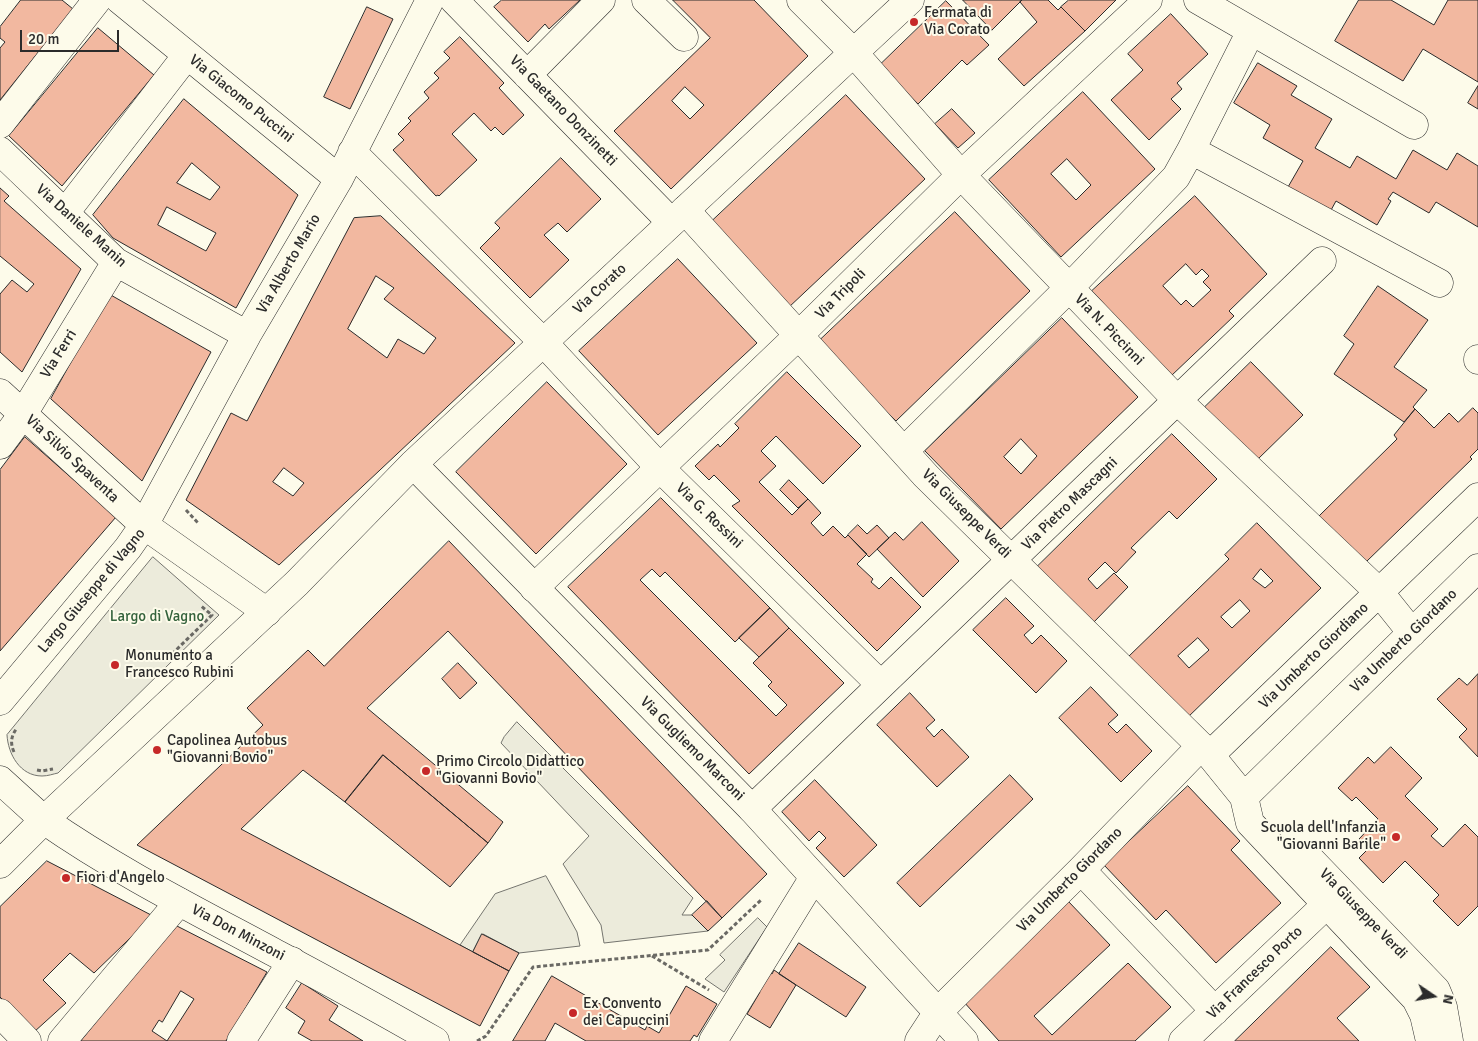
<!DOCTYPE html>
<html>
<head>
<meta charset="utf-8">
<style>
	body { margin:0 }
	#map { position:relative; width:1478px; height:1041px; overflow:hidden; background:#fdfbea; font-family:Signika,sans-serif }
	canvas { display:block }
	.north { position:absolute; left:1408px; top:971px; width:50px; height:50px; -webkit-text-stroke:4px #fdfbea; paint-order:stroke; rotate:102deg; font-size:14px; font-weight:700; line-height:20px; text-align:center; color:#2b2b2b }
	.north::after { content:''; display:block; margin:auto; width:18px; height:22px; background:#2b2b2b; clip-path:polygon(50% 0,100% 100%,50% 72%,0 100%) }
	.scale { position:absolute; left:20px; top:30px; width:99px; height:22px; box-sizing:border-box; border:2px solid #2b2b2b; border-top:0; padding-left:6px; font-size:15px; line-height:18px; white-space:nowrap; color:#2b2b2b; -webkit-text-stroke:4px #fdfbea; paint-order:stroke }
</style>
</head>
<body>
<div id="map">
<canvas width="1478" height="1041"></canvas>
<div class="north">N</div>
<div class="scale">20 m</div>
</div>
<script>
const context = document.querySelector('canvas').getContext('2d');
context.lineJoin = 'round';
function fillPath(path, color) {
  context.fillStyle = color;
  context.fill(path, 'evenodd');
}
function stroke(path, color, width, dash) {
  context.strokeStyle = color;
  context.lineWidth = width;
  context.lineCap = dash ? 'butt' : 'round';
  context.setLineDash(dash || []);
  context.stroke(path);
}
function label(font, color, halo, rows, align = 'center') {
  context.font = font + ' Signika,sans-serif';
  context.lineWidth = 4;
  context.setLineDash([]);
  context.textBaseline = 'middle';
  context.strokeStyle = halo;
  context.fillStyle = color;
  for (const [text, x, y, turn = 0] of rows) {
    context.save();
    context.translate(x, y);
    context.rotate((+turn || 0) * Math.PI / 180);
    context.textAlign = isNaN(turn) ? turn : align;
    if (halo) context.strokeText(text, 0, 0);
    context.fillText(text, 0, 0);
    context.restore();
  }
}
const green = new Path2D(`
	M153 557 219 615 58 773C53 774 48 776 42 776 20 776 8 754 7 735Z
	M517 722 693 898 682 915H692L708 931 604 943 601 925 563 864 589 836 501 743 504 737Z
	M546 876 577 932 580 946 519 953 483 934 473 952 460 945 495 894Z
	M758 918 767 927 724 992 705 979 725 960 720 955Z`);
const building = new Path2D(`
	M21 0H62L73 9 0 100V48L5 42 0 38V27Z
	M502 0H580L549 29 545 24 528 42 494 7Z
	M673 0H754L808 56 671 189 614 131 710 38ZM685 87 704 105 690 119 672 101Z
	M963 0H1022L992 30Z
	M1022 0H1048L1058 10 1061 7 1085 31 1024 86 998 59 1037 22 1020 2Z
	M1069 0H1116L1085 31 1061 7Z
	M1359 0H1391L1434 25 1448 0H1478V82L1423 49 1403 81 1335 41Z
	M946 1 989 45 967 65 962 60 918 104 880 65Z
	M367 7 393 19 350 109 324 97Z
	M1171 14 1208 54 1177 83 1182 89 1171 99 1181 109 1149 140 1111 100 1143 70 1128 54Z
	M98 28 154 75 62 186 9 136Z
	M460 37 504 83 499 88 524 115 503 135 495 127 491 131 474 113 452 134 477 160 439 196 438 195 436 196 393 150 404 140 398 134 411 121 408 118 429 98 424 92 439 78 434 73 450 58 444 52Z
	M1258 63 1297 86 1291 95 1332 119 1315 148 1350 168 1357 156 1396 179 1413 150 1447 170 1457 153 1478 166V227L1436 202 1429 213 1393 192 1388 199 1391 201 1377 225 1336 201 1330 212 1288 187 1303 161 1263 138 1270 125 1234 103Z
	M1478 86V109L1468 103Z
	M1083 92 1155 169 1061 257 989 180ZM1067 159 1091 185 1076 200 1051 174Z
	M846 95 925 179 788 308 709 224Z
	M184 99 298 195 236 308 113 238 93 215ZM192 163 220 187 210 200 177 183ZM167 207 216 233 206 251 158 225Z
	M952 109 975 133 958 148 935 124Z
	M561 158 601 199 567 232 558 223 544 235 569 260 530 298 480 248 500 228 495 223Z
	M0 188 9 196 4 201 81 269 22 372 0 352V294L12 280 27 292 34 284 0 256Z
	M1195 196 1267 274 1229 311 1234 316 1171 376 1092 291ZM1186 264 1196 275 1202 269 1209 276 1203 282 1211 290 1193 307 1186 300 1181 305 1163 286Z
	M955 212 1030 291 896 421 817 343Z
	M381 216 515 343 279 565 186 500 231 413 247 421 354 218ZM376 276 394 288 384 299 436 338 424 354 398 339 387 358 348 329ZM284 468 304 483 293 496 273 482Z
	M678 259 757 343 658 435 579 351Z
	M1378 286 1428 320 1394 367 1427 390 1413 407 1415 409 1404 422 1334 374 1354 344 1344 336Z
	M109 294 211 352 142 481 51 399Z
	M1062 318 1138 397 1001 529 925 451ZM1021 439 1037 456 1021 474 1004 457Z
	M1251 362 1303 415 1257 460 1205 407Z
	M787 372 861 446 823 484 776 436 761 451 776 466 759 482 792 515 808 499 821 513 811 523 823 536 833 526 845 538 848 535 867 554 857 564 873 579 871 582 879 589 891 577 921 607 877 651 732 506 740 501 714 475 709 480 695 466 718 444 720 447 739 428 735 424Z
	M547 382 627 464 536 554 456 472Z
	M1473 408 1478 413V449L1470 457 1472 459 1366 562 1319 516 1397 439 1394 435 1415 409 1434 428 1449 413 1458 422Z
	M1172 434 1217 479 1177 519 1169 511 1131 548 1136 552 1116 573 1105 562 1088 579 1097 589 1114 573 1128 587 1093 623 1037 567Z
	M25 437 116 517 0 651V470Z
	M789 480 808 499 798 508 780 490Z
	M661 498 770 608 735 642 665 572 660 577 652 569 640 580 776 716 787 705 768 686 772 682 753 663 789 628 844 683 749 774 568 587Z
	M922 522 959 561 923 597 877 549 895 532 903 540Z
	M1257 523 1321 588 1186 719 1127 658 1229 559 1225 555ZM1261 569 1273 581 1265 588 1253 579ZM1240 600 1250 611 1232 628 1221 617ZM1198 638 1209 650 1189 668 1178 656Z
	M858 525 867 534 877 525 889 538 869 557 848 535Z
	M449 541 767 874 722 918 448 631 367 708 503 822 488 843 383 755 345 802 303 770 241 829 509 971 480 1026 137 845 263 725 247 708 249 706 308 650 324 666Z
	M1006 598 1034 626 1024 635 1032 644 1041 635 1067 661 1036 693 973 630Z
	M770 608 789 628 759 657 739 638Z
	M458 663 477 683 460 699 442 679Z
	M1478 674V757L1459 737 1467 729 1437 699 1459 678 1467 685Z
	M1091 687 1118 715 1108 724 1117 733 1126 724 1152 751 1121 782 1059 718Z
	M910 693 935 720 926 728 934 737 942 729 969 757 937 787 877 725Z
	M1391 747 1422 778 1405 796 1438 829 1431 836 1443 847 1465 824 1478 837V906L1458 926 1433 901 1439 895 1405 861 1383 883 1359 858 1369 848 1359 839 1378 819 1356 797 1352 801 1338 788 1368 757 1374 763Z
	M383 755 488 843 450 887 345 802Z
	M1010 775 1033 799 920 907 897 883Z
	M815 780 877 845 844 877 816 848 826 838 819 831 809 841 782 812Z
	M1188 786 1240 841 1231 850 1281 903 1216 963 1166 910 1156 920 1104 865Z
	M47 861 153 916 94 973 70 953 43 980 66 1003 34 1032 0 997V907Z
	M707 901 722 918 708 931 692 915Z
	M1068 901 1110 945 1034 1016 1052 1035 1128 963 1171 1007 1135 1041H999L963 1001Z
	M175 925 267 972 226 1041H81ZM181 991 194 999 167 1041 152 1031 159 1020 162 1022Z
	M482 934 519 953 509 971 473 952Z
	M799 943 866 987 846 1017 779 974Z
	M1331 947 1370 987 1337 1018 1359 1041H1235Z
	M765 969 772 974 774 970 796 985 770 1028 747 1014 760 992 754 987Z
	M552 976 645 1030 647 1026 659 1033 686 986 717 1004 697 1037 694 1035 690 1041H586L555 1023 545 1041H513Z
	M302 983 338 1006 329 1020 363 1041H312L298 1033 305 1021 286 1008Z`);
const path = new Path2D(`
	M186 510 199 524
	M172 654 212 615 201 606
	M14 752C10 743 11 736 17 728
	M37 770 42 771 53 769
	M652 956 709 990
	M477 1041 486 1036 533 967 708 950 761 900`);
const minor = new Path2D(`
	M120 0 339 179
	M454 0 671 222
	M646 0 684 37
	M801 0 853 52 961 175 1177 400 1380 593 1412 633
	M1198 0 1414 125
	M1251 31 1191 150 1439 283
	M527 75 601 0
	M0 124 97 0
	M0 151 116 262 247 335
	M352 152 543 342 660 468 881 685
	M685 210 926 476 1210 755 1244 797 1250 823 1416 999 1424 1015 1430 1041
	M65 213 187 55
	M1478 359V360
	M0 393 144 525 267 612
	M0 445 23 414 116 262
	M904 451 1069 288 1176 177 1191 150
	M534 588 799 335 961 175 1148 0
	M0 701 128 548 144 525 247 335 339 179 430 0
	M1210 755 1478 497
	M0 780 44 820
	M1244 797 1478 568
	M752 809 1322 261
	M1307 856 1436 990 1443 1007 1449 1041
	M1081 870 1215 1011
	M0 1013 27 1041
	M62 1041 179 902
	M241 1041 292 961
	M713 1041 814 877
	M919 1041 938 1012 1081 870 1201 746
	M1183 1041 1327 904`);
const major = new Path2D(`
	M413 464 752 809 964 1041
	M44 820C117 871 197 911 275 953 329 981 382 1011 435 1041
	M0 864 44 820 297 583 413 464 910 0`);
const markers = [
	[914,22,5,"#c62828"],
	[115,665,5,"#c62828"],
	[157,750,5,"#c62828"],
	[426,771,5,"#c62828"],
	[1396,837,5,"#c62828"],
	[66,878,5,"#c62828"],
	[573,1013,5,"#c62828"]
];
const poiNames = [
	["Fermata di",924,13],
	["Via Corato",924,30],
	["Monumento a",125,656],
	["Francesco Rubini",125,673],
	["Capolinea Autobus",167,741],
	["\"Giovanni Bovio\"",167,758],
	["Primo Circolo Didattico",436,762],
	["\"Giovanni Bovio\"",436,779],
	["Scuola dell'Infanzia",1386,828,"right"],
	["\"Giovanni Barile\"",1386,845,"right"],
	["Fiori d'Angelo",76,878],
	["Ex Convento",583,1004],
	["dei Capuccini",583,1021]
];
const streetNames = [
	["Via Giacomo Puccini",241,99,39],
	["Via Gaetano Donzinetti",563,111,46],
	["Via Daniele Manin",81,226,42],
	["Via Alberto Mario",289,264,-60],
	["Via Corato",600,289,-43],
	["Via Tripoli",841,294,-45],
	["Via N. Piccinni",1109,330,46],
	["Via Ferri",59,354,-58],
	["Via Silvio Spaventa",72,459,43],
	["Via Pietro Mascagni",1070,504,-44],
	["Via Giuseppe Verdi",966,514,45],
	["Via G. Rossini",709,516,44],
	["Largo Giuseppe di Vagno",92,591,-50],
	["Via Umberto Giordano",1404,641,-44],
	["Via Umberto Giordiano",1314,656,-44],
	["Via Gugliemo Marconi",692,749,45],
	["Via Umberto Giordano",1070,880,-45],
	["Via Giuseppe Verdi",1363,914,46],
	["Via Don Minzoni",238,933,28],
	["Via Francesco Porto",1255,973,-44]
];
const parkNames = [
	["Largo di Vagno",157,617]
];
fillPath(green, '#ecebdb');
stroke(green, '#74746e', 1);
fillPath(building, '#f2b8a0');
stroke(building, '#2b2b2b', 1);
stroke(minor, '#2b2b2b', 29);
stroke(major, '#2b2b2b', 29);
stroke(path, '#6a6964', 3, [4, 2.5]);
stroke(minor, '#fdfbea', 28);
stroke(major, '#fdfbea', 28);
for (const [x, y, r, color] of markers) {
  const dot = new Path2D();
  dot.arc(x, y, r, 0, 2 * Math.PI);
  context.fillStyle = color;
  context.fill(dot);
  stroke(dot, '#fdfbea', 2);
}
label('15px', '#2b2b2b', '#fdfbea', poiNames, 'left');
label('15px', '#2b2b2b', '#fdfbea', streetNames);
label('15px', '#34623c', '#fdfbea', parkNames);
</script>
</body>
</html>
